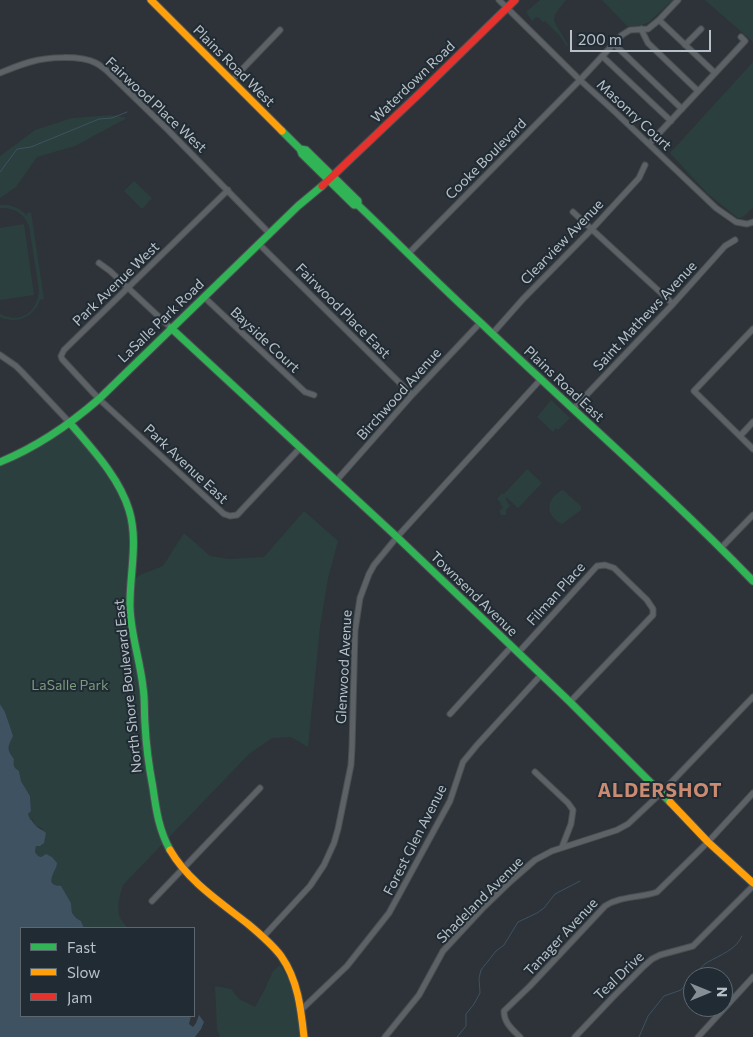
<!DOCTYPE html>
<html>
<head>
<meta charset="utf-8">
<style>
	body { margin:0 }
	#map { position:relative; width:753px; height:1037px; overflow:hidden; background:#2d3339; font-family:Commissioner,sans-serif }
	canvas { display:block }
	.legend { position:absolute; left:20px; top:927px; width:175px; height:90px; box-sizing:border-box; background:#212b33; border:1px solid #5d676f; margin:0; padding:6px 9px; list-style:none; font-size:15px; color:#b8c1c8 }
	.legend li { display:flex; align-items:center; gap:10px; height:25px }
	.legend b { width:25px; border:1px solid #5d676f }
	.north { position:absolute; left:683px; top:967px; width:50px; height:50px; box-sizing:border-box; background:#212b33; border:1px solid #5d676f; border-radius:50%; rotate:90deg; font-size:14px; font-weight:700; line-height:20px; text-align:center; color:#b8c1c8 }
	.north::after { content:''; display:block; margin:auto; width:18px; height:22px; background:#878f96; clip-path:polygon(50% 0,100% 100%,50% 72%,0 100%) }
	.scale { position:absolute; left:570px; top:30px; width:141px; height:22px; box-sizing:border-box; border:2px solid #b8c1c8; border-top:0; padding-left:6px; font-size:15px; line-height:18px; white-space:nowrap; color:#b8c1c8; -webkit-text-stroke:4px #212b33; paint-order:stroke }
</style>
</head>
<body>
<div id="map">
<canvas width="753" height="1037"></canvas>
<ul class="legend">
<li><b style="height:6px;background:#30b455"></b>Fast</li>
<li><b style="height:6px;background:#ff9f0a"></b>Slow</li>
<li><b style="height:6px;background:#e5322d"></b>Jam</li>
</ul>
<div class="north">N</div>
<div class="scale">200 m</div>
</div>
<script>
const context = document.querySelector('canvas').getContext('2d');
context.lineJoin = 'round';
function fillPath(path, color) {
  context.fillStyle = color;
  context.fill(path, 'evenodd');
}
function stroke(path, color, width, dash) {
  context.strokeStyle = color;
  context.lineWidth = width;
  context.lineCap = dash ? 'butt' : 'round';
  context.setLineDash(dash || []);
  context.stroke(path);
}
function label(font, color, halo, rows, align = 'center') {
  context.font = font + ' Commissioner,sans-serif';
  context.lineWidth = 4;
  context.setLineDash([]);
  context.textBaseline = 'middle';
  context.strokeStyle = halo;
  context.fillStyle = color;
  for (const [text, x, y, turn = 0] of rows) {
    context.save();
    context.translate(x, y);
    context.rotate((+turn || 0) * Math.PI / 180);
    context.textAlign = isNaN(turn) ? turn : align;
    if (halo) context.strokeText(text, 0, 0);
    context.fillText(text, 0, 0);
    context.restore();
  }
}
const green = new Path2D(`
	M540 0H566L555 14 554 21 568 45 567 47 560 36 545 21 543 22 538 17H536L532 21 526 12Z
	M602 0H673L649 22 639 26H627Z
	M705 0H753V42Z
	M753 62V207C748 212 745 218 738 218L707 193 670 153Z
	M113 115 127 118 75 146 37 157 16 187 0 198V156L35 130 72 118Z
	M134 181 152 198 142 209 124 191Z
	M0 205C11 204 20 208 27 216V213L31 212 44 299 40 300C34 317 17 325 0 317V314C20 324 37 313 39 291L29 226C24 213 13 207 0 208Z
	M24 224 34 295 0 300V228Z
	M551 400 570 418 558 430 556 428 553 432 537 417Z
	M70 429C87 443 123 495 128 516 133 537 130 560 128 582L140 575 163 566 184 533 210 556 229 559 264 557 304 511 338 541 328 578 320 627 308 747 291 737 272 738 249 754 123 885C120 896 116 906 120 918 122 921 125 924 127 928H84L81 921 76 918 72 913 71 903 59 885H54C50 880 51 876 55 871L46 854 41 857 38 856 35 852 36 846 37 845 43 829 35 825 33 820 30 819 28 814 31 811 30 796 21 781 19 771C14 768 13 765 14 759 8 750 6 748 12 738L5 712 0 704V462Z
	M527 469 542 483 518 508 506 497V500L510 506 506 510V515H501L499 511 503 508 500 504 501 503 497 499 502 493 504 494Z
	M563 490 581 506V510L562 524C545 516 545 498 563 490Z
	M280 965 292 984 301 1037H220L217 1029 215 986 231 989 239 999 255 1007 264 991 273 971Z`);
const water = new Path2D(`
	M0 704 5 712 13 736C8 747 6 748 14 759 13 765 14 768 19 771L21 781 30 796 31 811 28 814 30 819C33 821 33 823 36 826 39 829 43 830 46 833L44 843 40 846H36L35 852 38 856 41 857 46 854 52 857 57 863C57 869 48 879 53 884 55 886 59 885 61 886L71 903 72 913 76 918 81 921 84 928H21V1016H191L189 1024 193 1027 196 1023 199 1015 204 1022 201 1029 195 1037H0Z`);
const stream = new Path2D(`
	M0 172 17 149 31 147 99 119 112 118 127 112
	M694 976C698 971 702 965 708 962 720 955 736 950 742 936
	M457 1037 466 1026V1014L474 1004 480 993 479 978 481 970 496 951 504 945 518 922 537 913 544 908 555 894 580 881
	M639 1037 648 1016 664 996 681 990 693 977`);
const street = new Path2D(`
	M499 0 580 80 614 111 716 208 736 222 747 224 753 222
	M659 20 715 73
	M641 29 648 43 698 91
	M614 44 682 109
	M685 45 701 29
	M602 56 671 121
	M0 73C10 69 19 65 30 62 47 57 80 55 96 63 100 65 103 68 106 70L168 130 270 234
	M231 81 280 30
	M649 144 745 41 741 37
	M228 190 64 350 61 356 62 359 99 399 224 514 230 516 237 515 301 447
	M573 212 673 304
	M259 244 412 395
	M409 253 580 80 622 35 630 30 648 29 659 20 678 0
	M99 263 110 271 171 328
	M204 297 305 392 314 395
	M753 329 694 391 753 449
	M492 334 523 299 592 229 639 178 645 165
	M0 355 16 366 22 372 70 423
	M573 409 673 304 725 246 735 240
	M740 436 753 422
	M336 481 412 395 480 323
	M721 548 753 515
	M518 653 597 566 605 565 614 568 647 600 653 609V615L570 702
	M450 714 511 647
	M535 772 568 803 573 810 571 824 562 847
	M152 901 260 788
	M263 937 310 886 324 865 334 843 338 829 351 765 352 748 355 631 360 598 369 574 374 565 397 537 541 379
	M301 1010 347 966 389 913 450 801 463 762 477 745 541 675
	M385 1037 419 995 443 951 482 909 511 881 535 860 552 851 617 830 628 824 661 793 753 697
	M520 1037C512 1029 504 1023 504 1011L530 986 605 906C620 896 640 898 657 892L708 842 753 793
	M575 1037 613 997 644 966 652 959 660 955 693 946 753 886
	M698 1037 753 977`);
const fast = new Path2D(`
	M282 131 300 149 302 154 354 205H358C399 244 439 285 481 323 571 409 666 491 753 581
	M300 149 306 150 358 201V205
	M171 328 397 537 570 702 670 802
	M70 423C92 449 119 477 129 510 139 542 129 576 130 608 131 635 140 660 143 687 145 699 144 712 145 724 146 746 149 767 153 788 156 810 159 830 170 850
	M0 462C37 447 69 425 99 399L298 206 322 186`);
const slow = new Path2D(`
	M151 0 282 131
	M670 802 708 842 753 883
	M170 850C188 881 220 902 248 924 260 934 272 944 281 956 298 980 301 1009 304 1037`);
const jam = new Path2D(`
	M322 186 421 92 515 0`);
const streetNames = [
	["Plains Road West",234,66,45],
	["Waterdown Road",413,82,-44],
	["Fairwood Place West",156,105,43],
	["Masonry Court",634,115,43],
	["Cooke Boulevard",486,159,-45],
	["Clearview Avenue",562,242,-46],
	["Park Avenue West",116,284,-44],
	["Fairwood Place East",343,311,45],
	["Saint Mathews Avenue",645,316,-47],
	["LaSalle Park Road",161,321,-44],
	["Bayside Court",265,340,43],
	["Plains Road East",564,384,43],
	["Birchwood Avenue",399,394,-48],
	["Park Avenue East",186,464,43],
	["Townsend Avenue",474,594,44],
	["Filman Place",556,594,-48],
	["Glenwood Avenue",344,667,-87],
	["North Shore Boulevard East",128,686,-96],
	["Forest Glen Avenue",415,840,-63],
	["Shadeland Avenue",480,900,-45],
	["Tanager Avenue",561,937,-47],
	["Teal Drive",619,976,-44]
];
const parkNames = [
	["LaSalle Park",70,685]
];
const districtNames = [
	["ALDERSHOT",660,791]
];
fillPath(green, '#2b3f3e');
fillPath(water, '#3e5261');
stroke(stream, '#3e5261', 1);
stroke(street, '#4b4f53', 7);
stroke(fast, '#4b4f53', 9);
stroke(slow, '#4b4f53', 9);
stroke(jam, '#4b4f53', 9);
stroke(street, '#5d6266', 5);
stroke(fast, '#30b455', 7);
stroke(slow, '#ff9f0a', 7);
stroke(jam, '#e5322d', 7);
label('14px', '#b8c1c8', '#212b33', streetNames);
label('14px', '#799c7c', '#212b33', parkNames);
context.letterSpacing = '1px';
label('bold 19px', '#ca8b72', '#212b33', districtNames);
context.letterSpacing = '0px';
</script>
</body>
</html>
